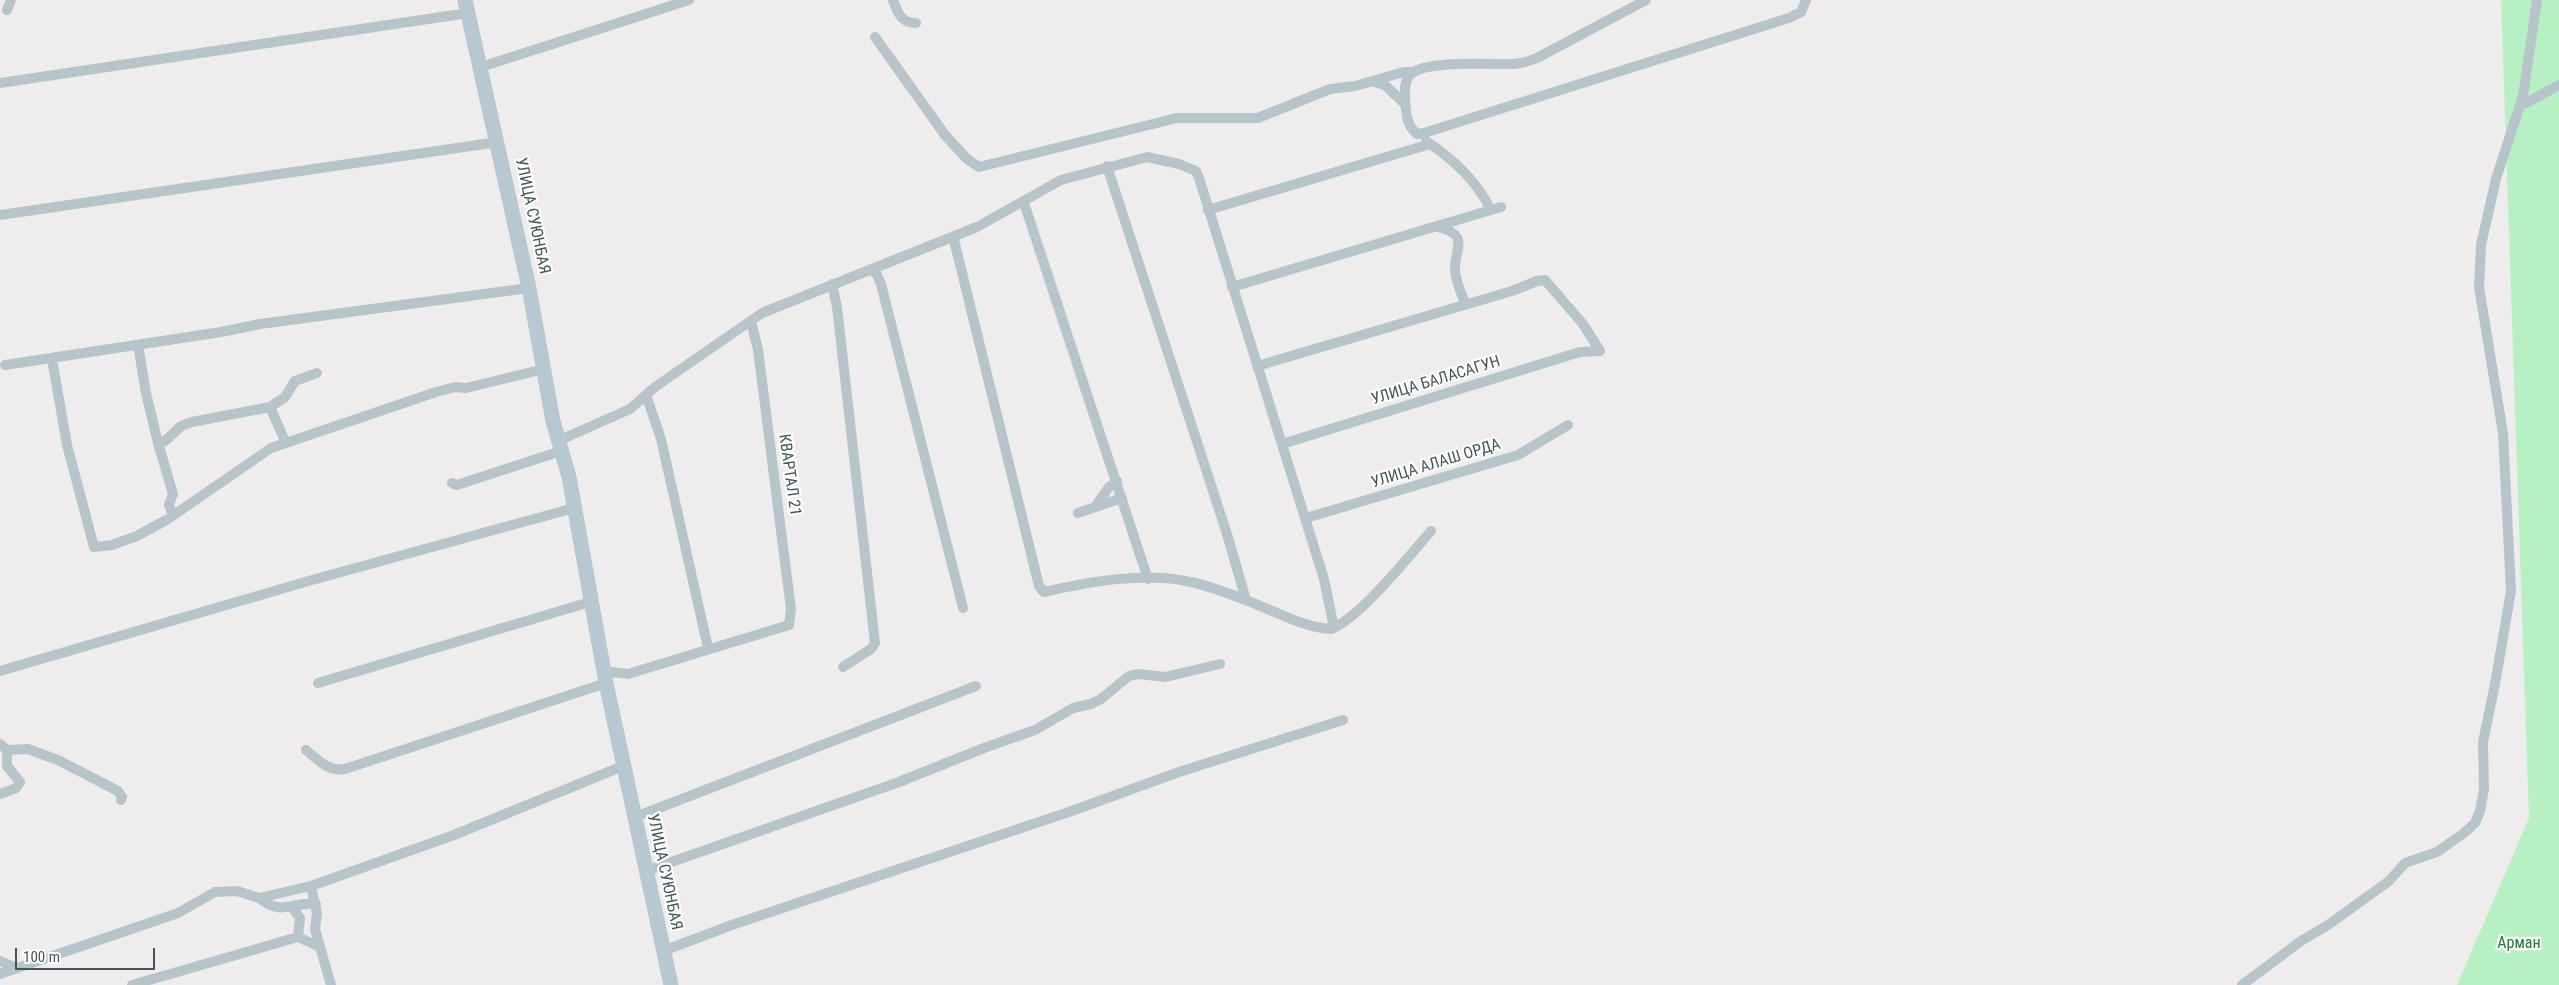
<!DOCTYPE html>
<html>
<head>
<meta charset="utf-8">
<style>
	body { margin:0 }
	#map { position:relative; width:2559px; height:985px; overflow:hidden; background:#efeced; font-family:"Roboto Condensed",sans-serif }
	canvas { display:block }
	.scale { position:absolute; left:15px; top:948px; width:140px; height:22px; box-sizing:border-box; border:2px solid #44545b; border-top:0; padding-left:6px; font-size:15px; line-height:18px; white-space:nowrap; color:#44545b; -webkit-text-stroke:4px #fff; paint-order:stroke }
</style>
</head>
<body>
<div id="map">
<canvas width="2559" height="985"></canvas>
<div class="scale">100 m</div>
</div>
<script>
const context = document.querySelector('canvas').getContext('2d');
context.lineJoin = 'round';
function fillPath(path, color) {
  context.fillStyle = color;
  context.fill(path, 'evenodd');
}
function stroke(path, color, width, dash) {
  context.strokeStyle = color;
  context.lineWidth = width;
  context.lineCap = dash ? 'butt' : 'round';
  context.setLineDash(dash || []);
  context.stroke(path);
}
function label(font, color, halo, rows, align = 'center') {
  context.font = font + ' "Roboto Condensed",sans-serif';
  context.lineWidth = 4.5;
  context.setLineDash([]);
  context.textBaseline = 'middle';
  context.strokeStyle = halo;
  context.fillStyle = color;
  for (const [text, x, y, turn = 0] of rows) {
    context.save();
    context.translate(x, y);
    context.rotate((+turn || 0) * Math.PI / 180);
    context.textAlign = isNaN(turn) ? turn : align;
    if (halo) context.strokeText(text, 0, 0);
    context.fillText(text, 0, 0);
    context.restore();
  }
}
const green = new Path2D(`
	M2501 0H2559V985H2457L2529 818Z`);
const street = new Path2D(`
	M893 0C898 13 901 23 916 23
	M1646 0 1537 58C1530 61 1523 63 1515 64 1493 65 1422 59 1409 76 1404 82 1405 91 1405 99 1406 112 1406 125 1417 134L1424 133 1789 18 1801 12 1806 0
	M7 10 11 0
	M875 37 945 135 967 159 979 167 1177 118H1258L1330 89 1355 86 1404 72H1413
	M481 67 689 0
	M1374 82 1385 85 1405 104
	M0 83 468 13
	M2522 101 2526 103 2559 85
	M1426 141C1454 160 1476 180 1491 210
	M1107 166 1227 534 1246 600
	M1024 203 1148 579
	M1208 210 1430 144
	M0 215 498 142
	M1438 227C1470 235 1455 247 1455 269 1455 281 1462 293 1465 304
	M953 236 1039 586 1044 592C1088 582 1146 571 1191 582 1210 586 1230 594 1248 601 1275 611 1302 627 1331 629 1360 618 1409 556 1431 531
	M871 269 877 275 881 284 963 608
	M832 284 837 307 875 643 871 649 843 667
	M1232 287 1501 207
	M138 345 146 393 158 443
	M52 359 67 445 94 547 112 545 137 536 168 519 271 448 436 392 455 387 466 388 544 369
	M5 365 221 332 260 324 529 288
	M1257 366 1512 291 1537 281 1545 280 1583 324 1600 351
	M646 395 661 439 708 648
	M270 407 285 397 295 381 317 373
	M558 441 630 409 655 387 762 313 977 227 1061 180 1147 157 1179 164 1196 171 1199 178 1324 579 1334 628
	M1282 444 1580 352 1600 351
	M452 483 457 485 561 451
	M1095 507 1109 487 1117 481
	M1078 513 1122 498
	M173 515 169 505 173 494 158 443 165 441 181 426 192 422 270 407 286 443
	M1306 518 1518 455 1568 425
	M0 671 312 580 574 508
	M604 671 628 674 789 625 791 609 758 350 751 321
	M318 683 590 602
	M0 744 7 750V766L20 782 16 788 0 794
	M7 750 28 749 58 760 118 791 122 797 121 800
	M306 750C318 760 328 772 345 769L606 683
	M635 817 976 686
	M646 871 899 782 984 748 1035 730 1073 708 1091 704 1101 699 1129 676 1139 674 1165 677 1220 664
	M311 886 317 914 315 929 331 985
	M259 898C283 917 292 901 316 904
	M292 907 300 918 298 937
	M663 951 729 926 1066 813 1179 772 1343 720
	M0 961 17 968
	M0 974 178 913 215 892 237 891 259 898 311 886 454 835 623 766
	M132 985 298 937 320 947
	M2242 985 2301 941 2328 925 2389 881 2405 863 2437 852 2464 833 2475 823 2480 811 2484 789 2483 742 2495 684 2511 591 2503 433 2479 287 2481 245 2496 179 2523 96 2537 0`);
const secondary = new Path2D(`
	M465 0 529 288 553 421 569 477 606 683 671 985`);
const streetNames = [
	["УЛИЦА СУЮНБАЯ",532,216,78],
	["УЛИЦА БАЛАСАГУН",1436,381,-17],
	["УЛИЦА АЛАШ ОРДА",1436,464,-17],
	["КВАРТАЛ 21",789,475,82],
	["УЛИЦА СУЮНБАЯ",664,872,78]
];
const parkNames = [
	["Арман",2519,944]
];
fillPath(green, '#b7f0c2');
stroke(street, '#b7c5cb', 10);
stroke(secondary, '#b7c8d0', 15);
label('16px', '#44545b', '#fff', streetNames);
label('16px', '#127f33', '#fff', parkNames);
</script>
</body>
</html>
